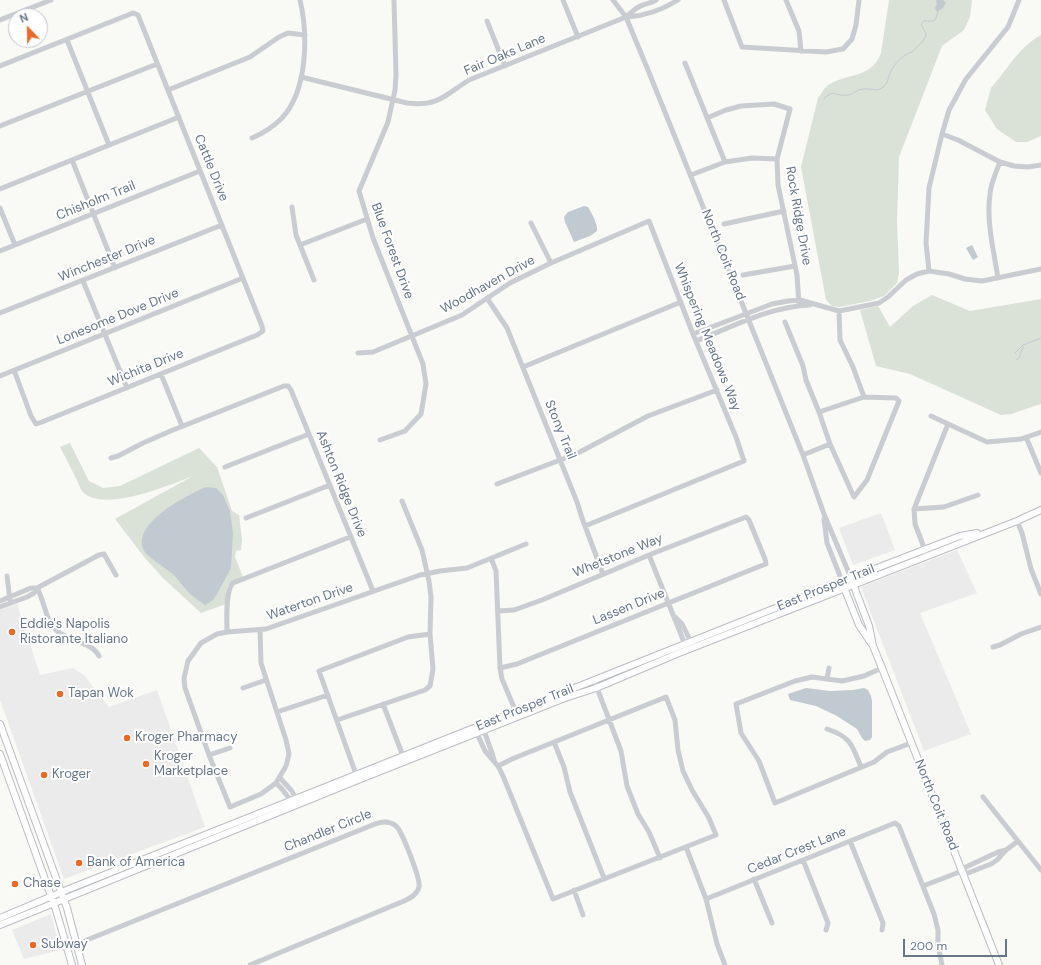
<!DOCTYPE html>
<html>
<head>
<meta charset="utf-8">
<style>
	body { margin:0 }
	#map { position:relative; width:1041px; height:965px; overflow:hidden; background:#f9f9f6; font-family:"DM Sans",sans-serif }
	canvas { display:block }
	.north { position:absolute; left:8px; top:8px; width:40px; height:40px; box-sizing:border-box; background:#fff; border:1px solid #c2c8cf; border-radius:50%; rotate:338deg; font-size:11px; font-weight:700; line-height:16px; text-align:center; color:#677688 }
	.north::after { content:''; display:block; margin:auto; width:14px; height:18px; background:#e96926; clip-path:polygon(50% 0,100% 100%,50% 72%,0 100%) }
	.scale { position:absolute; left:903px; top:939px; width:104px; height:18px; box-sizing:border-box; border:2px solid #677688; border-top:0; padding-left:5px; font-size:12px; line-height:14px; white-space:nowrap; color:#677688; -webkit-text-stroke:3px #fff; paint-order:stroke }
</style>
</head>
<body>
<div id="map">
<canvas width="1041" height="965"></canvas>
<div class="north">N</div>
<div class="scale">200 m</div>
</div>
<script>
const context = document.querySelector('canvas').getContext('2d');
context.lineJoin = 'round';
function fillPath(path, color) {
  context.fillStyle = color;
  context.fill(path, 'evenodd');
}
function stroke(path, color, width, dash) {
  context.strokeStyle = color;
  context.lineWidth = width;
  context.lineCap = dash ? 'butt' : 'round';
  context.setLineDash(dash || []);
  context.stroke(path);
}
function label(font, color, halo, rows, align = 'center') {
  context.font = font + ' "DM Sans",sans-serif';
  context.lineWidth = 4;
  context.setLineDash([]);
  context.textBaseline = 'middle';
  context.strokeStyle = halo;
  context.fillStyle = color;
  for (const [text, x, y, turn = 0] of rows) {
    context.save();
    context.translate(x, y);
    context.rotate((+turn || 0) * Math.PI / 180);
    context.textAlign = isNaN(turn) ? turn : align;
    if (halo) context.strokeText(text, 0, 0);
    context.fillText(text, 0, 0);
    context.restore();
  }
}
const built = new Path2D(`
	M881 513 895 550 853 565 839 528Z
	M957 550 977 593 920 613 971 734 924 751 861 587Z
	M17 604 40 675 73 668 84 675 109 707 157 690 205 827 64 879 0 700V610Z
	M51 914 60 950 24 959 12 930Z`);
const green = new Path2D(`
	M889 0H972L970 17 964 30 942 46 899 157 897 221 899 273 897 283 884 296 870 301 839 307 832 306 826 300 801 167 818 98C821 95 822 91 825 88 843 71 870 82 881 53Z
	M1041 35V136L1027 142H1016L997 129 985 110 991 88C1006 71 1020 46 1041 35Z
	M932 295 970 311 1041 299V404L1011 414 1001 415 910 374 876 366 860 310 878 306 890 327 913 306Z
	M70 443 89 481 103 488 120 486 199 448 217 467 232 511 239 515 242 540 241 550 236 551 235 557 243 577C224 585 227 585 226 604L201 613 163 578 145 558 115 519 193 476C170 485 101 514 82 491 80 488 78 483 77 480 71 469 66 458 60 447Z`);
const water = new Path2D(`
	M936 0H943L946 3 943 8 937 12 935 8 937 4Z
	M584 206 588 207C592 214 598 224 597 231L590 236 574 242 565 222 564 217 568 212Z
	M972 245 978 257 973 260 966 248Z
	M206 487 216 488 223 495 230 511 233 533 231 568 217 594 213 600 205 605C198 600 189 594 184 587 180 583 178 579 174 575 167 569 149 558 145 552 128 525 187 495 206 487Z
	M806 688 830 691 853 690 864 688 868 690 871 696 872 701V737L870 740 865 741 862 738 857 729 837 716 816 706 790 700 788 694Z`);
const stream = new Path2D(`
	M824 99C832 88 837 97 847 95 852 95 857 89 864 89 869 88 875 91 880 89 890 84 887 77 892 69 895 63 906 53 912 52 918 45 924 43 926 34L921 24 924 21C935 21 935 23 938 11
	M1015 353 1023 345 1041 338
	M1016 360 1019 358 1023 347`);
const minor = new Path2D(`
	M563 0 578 37
	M613 0 626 17 648 70 803 455 824 514 851 578
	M724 0 742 47 826 52 843 49 852 39 856 25 859 0
	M786 0 799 31 801 51
	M627 17C646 16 662 10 678 0
	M0 20 51 0
	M487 21 505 66
	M67 40 109 145
	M685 63 725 162
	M0 66 133 13 138 15 262 326 263 331 257 335 42 422 36 424 31 416 14 370
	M301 77 407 103C438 107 445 95 469 80L626 17C631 13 636 7 643 5 648 3 651 3 656 0
	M168 90 250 57 279 37 288 33 305 35
	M707 118 726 110 741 106 774 104 790 109 777 159 778 185 797 275 799 305
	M0 126 157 64
	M942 134 958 140 1000 162 1014 166 1028 167 1041 165
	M252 138C264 133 273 127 282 118 308 90 308 34 300 0
	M72 160 115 268
	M691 175 725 162 752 158 777 159
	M0 189 179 117
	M292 207 296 235 314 280
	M0 208 15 245
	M531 223 551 263
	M724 224 784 211
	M300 245 367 219
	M0 251 200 171
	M929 271 926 243 929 188 942 134 949 110 966 79 1008 27 1019 0
	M743 275 795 266
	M998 278C994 252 986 221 990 194 991 183 996 172 1000 162
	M83 281 127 388
	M487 298 507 328 577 502 582 518 603 574
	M839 311 840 340 853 367 864 397
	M0 313 222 225
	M785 322 803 366 806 380 819 412 830 444 803 455
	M693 334 772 304 788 301 800 300 839 311 879 303 888 297 906 280 917 274 929 271 949 274 965 279 982 281 1041 269
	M696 341C732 327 772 306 810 305
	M358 353 373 352 462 315 510 283 551 263 649 221 693 334 736 437 744 461 585 526
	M523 367 681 302
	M161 374 182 426
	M0 376 243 278
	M819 412 864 397 896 398 899 401 867 480 854 497 830 444
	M931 416 987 442 1021 439 1041 432
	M1026 437 1041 473
	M380 440 405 431 421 414 426 384 423 364 373 238 359 191 388 122 395 90 396 75 394 0
	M111 458 118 456 143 443 173 430 284 386H288L291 390 373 591
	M225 467 309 434
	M497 484 576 454 648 416 717 390
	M914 509 944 507 978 495
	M246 518 330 485
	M824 519 827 543 842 581
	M1017 521 1022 533 1031 569 1041 594
	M926 553 915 524 914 509 948 424
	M649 555 686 647
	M491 558 496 571 500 668 502 679 516 712
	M7 576 10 600
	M37 588C45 602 45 620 57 631 70 642 92 642 99 656
	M0 601 31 588H37
	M0 607 27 597 34 593 37 588 99 555 104 554 116 575
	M498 611 514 610 542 600 649 555 746 517 749 520 765 559 766 564 758 567 517 664 500 668
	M675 617 682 624 692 644
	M260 630 261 663 286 740 289 754 286 766 276 783 261 794 230 807 209 755 185 688 184 678 188 661 201 643 217 634 227 632 266 629 420 575 440 571 467 568 526 544
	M227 632C227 620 225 591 233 583L350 537
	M993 647 1000 645 1021 634 1041 627
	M882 668 864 676 842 681 812 677 795 681 736 704 741 733 759 761 775 803 874 762 887 752 911 743
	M827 679 829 668
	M594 680 621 751 627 786 638 814 649 832 660 858
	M243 688 266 680
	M383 704 403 756
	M277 712 328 695
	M337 720 425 690 430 686 433 669 430 634 431 597 429 581 422 550 402 501
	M483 728 492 753 494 760
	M475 729 485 751 498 766 503 776 553 899 716 835 709 818 692 790 683 771 678 750 675 720 666 697 512 759 498 766
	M827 729C851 737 852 745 861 767
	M554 742 564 767 570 792 604 878
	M209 755 230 748
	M357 777 319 671 408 637 430 634
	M280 778 291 790 298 801
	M276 783 282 789 292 802
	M983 797 1041 870
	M850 841 883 923 882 930
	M686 847 706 899 717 944 725 965
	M1006 850 998 852 966 867 962 871 968 873 991 864 997 860 1006 850 1018 841
	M803 860 828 923 826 930
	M754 879 772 923
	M923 886 962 871
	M574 890 583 915
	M706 899 895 823 899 826 934 914 938 930V945L942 965
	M77 944 375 824C383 821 390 821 396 826 402 831 421 880 419 887 417 895 410 898 404 901L250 965`);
const major = new Path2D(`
	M852 581 869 626 873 646 882 668 999 965
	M843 585 859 625 871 643
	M0 724 67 908 82 965
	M0 754 56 910 72 965
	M0 918 69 889 851 578 960 536 977 533
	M0 925 358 780 565 698 596 688 679 653 1017 521 1041 510`);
const markers = [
	[12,632,4,"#e96926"],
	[60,694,4,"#e96926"],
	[127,738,4,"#e96926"],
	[146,764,4,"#e96926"],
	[44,775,4,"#e96926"],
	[79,863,4,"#e96926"],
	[15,884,4,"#e96926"],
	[33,945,4,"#e96926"]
];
const streetNames = [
	["Fair Oaks Lane",505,55,-23],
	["Cattle Drive",211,168,68],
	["Chisholm Trail",96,201,-22],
	["Rock Ridge Drive",798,216,80],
	["Blue Forest Drive",392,251,70],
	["North Coit Road",723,255,68],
	["Winchester Drive",107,259,-22],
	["Woodhaven Drive",488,285,-29],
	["Lonesome Dove Drive",118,317,-22],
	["Whispering Meadows Way",707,337,68],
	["Wichita Drive",146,368,-22],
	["Stony Trail",560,430,68],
	["Ashton Ridge Drive",341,484,68],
	["Whetstone Way",618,556,-22],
	["East Prosper Trail",826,588,-22],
	["Waterton Drive",310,602,-19],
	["Lassen Drive",629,607,-22],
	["East Prosper Trail",525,708,-22],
	["North Coit Road",936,805,68],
	["Chandler Circle",328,831,-22],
	["Cedar Crest Lane",797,851,-22]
];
const poiNames = [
	["Eddie's Napolis",20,625],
	["Ristorante Italiano",20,640],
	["Tapan Wok",68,694],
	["Kroger Pharmacy",135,738],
	["Kroger",154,757],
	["Marketplace",154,772],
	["Kroger",52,775],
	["Bank of America",87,863],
	["Chase",23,884],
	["Subway",41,945]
];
fillPath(built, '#eaebea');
fillPath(green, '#dae1d7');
fillPath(water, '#c1cad0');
stroke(stream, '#c1cad0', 1);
stroke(major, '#babdc2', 8);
stroke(minor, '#c9ccd0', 5);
stroke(major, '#fff', 6);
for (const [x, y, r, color] of markers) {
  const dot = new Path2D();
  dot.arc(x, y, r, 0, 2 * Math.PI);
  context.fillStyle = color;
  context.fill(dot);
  stroke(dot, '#fff', 1.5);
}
label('13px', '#677688', '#fff', streetNames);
label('13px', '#677688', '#fff', poiNames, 'left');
</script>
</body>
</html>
